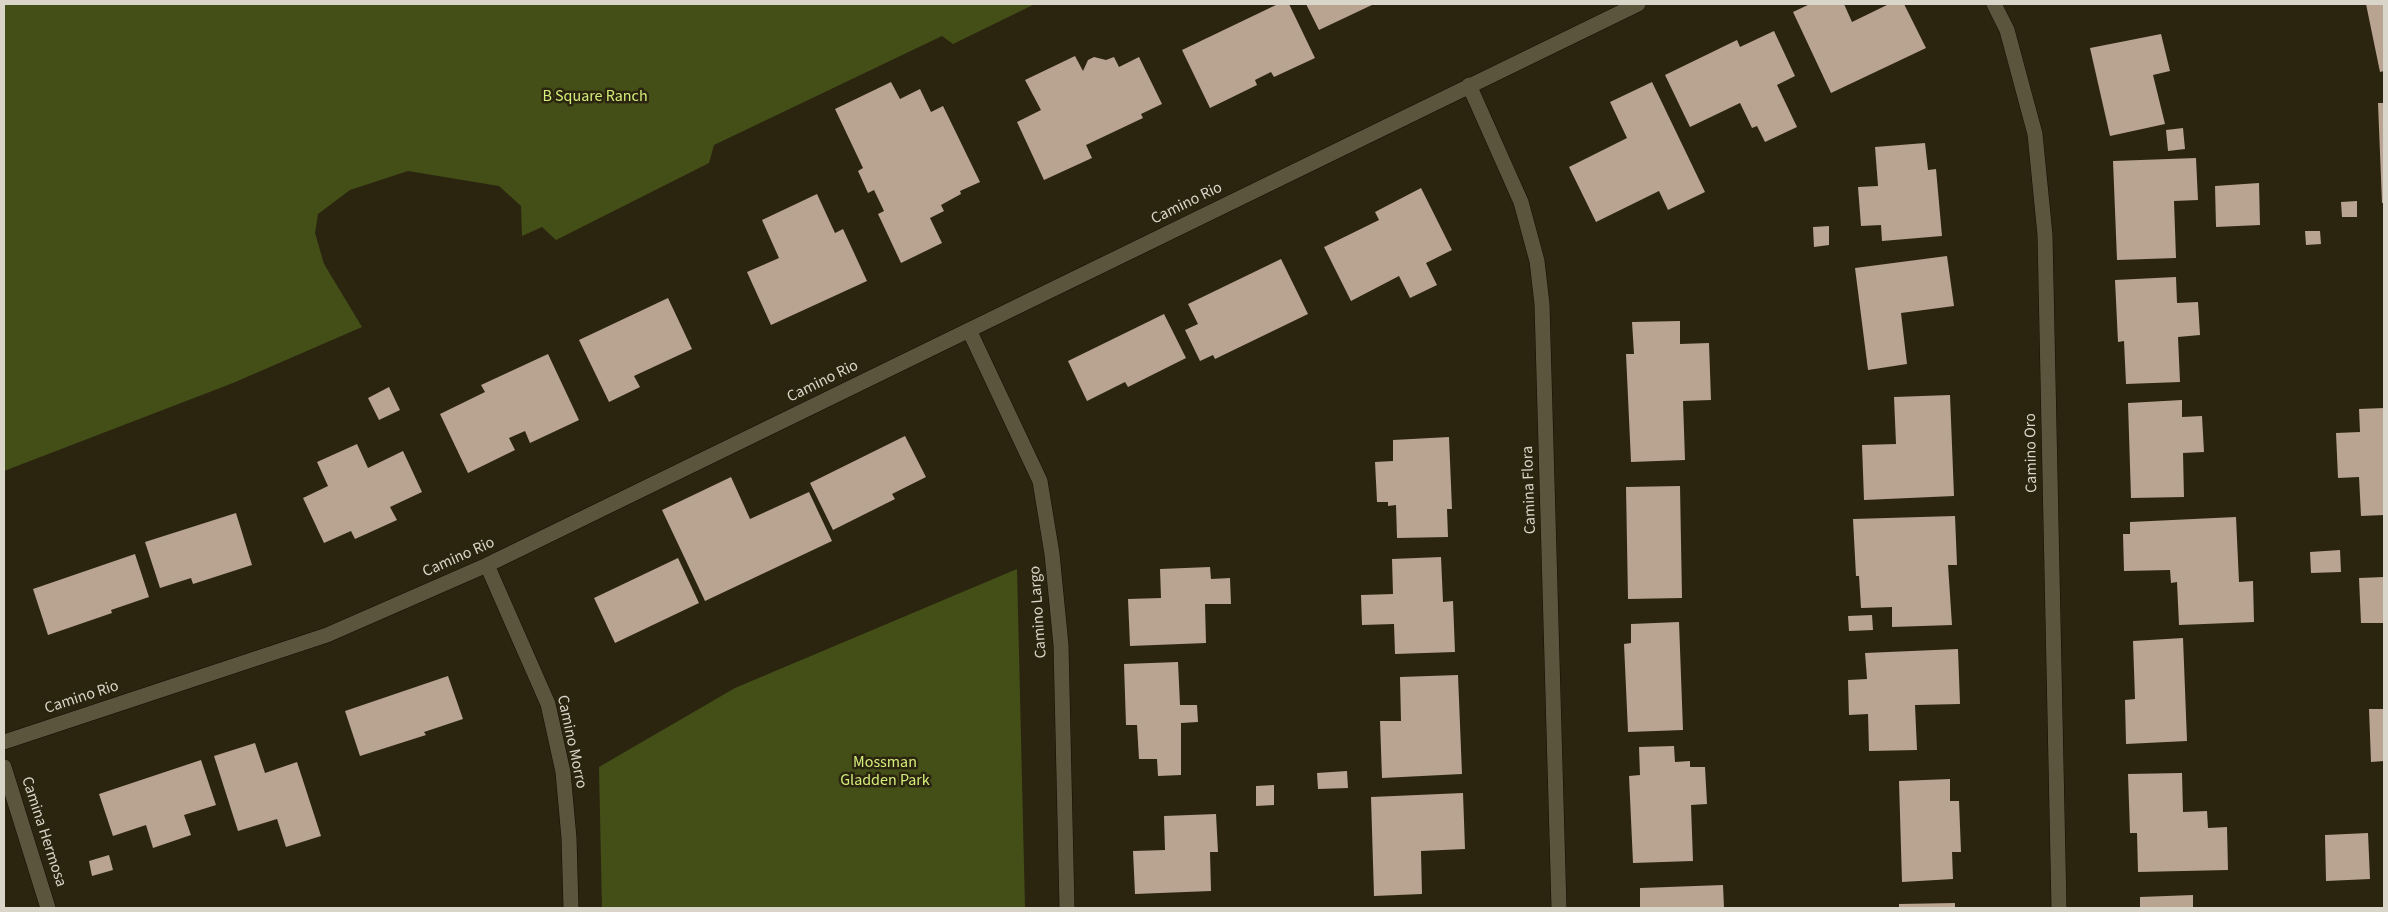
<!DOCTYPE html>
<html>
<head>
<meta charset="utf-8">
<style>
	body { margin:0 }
	#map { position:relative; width:2388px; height:912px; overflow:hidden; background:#2b2510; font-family:"Source Sans 3",sans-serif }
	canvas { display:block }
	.frame { position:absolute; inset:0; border:5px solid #d9d6c9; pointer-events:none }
</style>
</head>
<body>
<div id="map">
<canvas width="2388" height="912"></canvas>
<div class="frame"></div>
</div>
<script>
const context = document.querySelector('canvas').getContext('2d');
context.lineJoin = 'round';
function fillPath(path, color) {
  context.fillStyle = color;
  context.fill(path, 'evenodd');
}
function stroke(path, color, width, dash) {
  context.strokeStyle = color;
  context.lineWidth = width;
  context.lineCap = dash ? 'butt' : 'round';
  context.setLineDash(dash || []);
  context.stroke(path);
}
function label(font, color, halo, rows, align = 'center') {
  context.font = font + ' "Source Sans 3",sans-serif';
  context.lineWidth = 5;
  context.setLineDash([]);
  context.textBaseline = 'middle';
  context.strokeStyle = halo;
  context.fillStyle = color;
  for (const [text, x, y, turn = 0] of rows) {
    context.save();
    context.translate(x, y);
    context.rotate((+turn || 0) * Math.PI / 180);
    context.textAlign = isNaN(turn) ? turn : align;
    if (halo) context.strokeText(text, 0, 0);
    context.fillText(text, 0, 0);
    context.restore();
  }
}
const green = new Path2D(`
	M4 4H1035L953 44 942 36 714 145 709 163 556 240 542 227 522 236 521 206 499 186 408 171 350 190 318 214 315 233 324 264 362 327 233 383 4 471Z
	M1017 569 1025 908H602L599 767 735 688Z`);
const building = new Path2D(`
	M1278 4H1289L1315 58 1274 77 1271 72 1255 80 1257 85 1210 108 1182 50Z
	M1306 4H1374L1319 30Z
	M1810 4H1844L1852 22 1889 4H1904L1926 48 1831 93 1793 12Z
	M2366 4H2384V71L2380 72Z
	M1774 31 1795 76 1777 85 1797 127 1765 142 1757 126 1752 128 1740 103 1690 127 1665 75 1737 40 1740 47Z
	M2161 34 2170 71 2153 75 2165 124 2110 136 2090 48Z
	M1075 56 1083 71 1088 60 1094 57 1106 60 1114 57 1119 67 1139 57 1162 104 1141 114 1143 118 1086 145 1092 158 1044 180 1017 122 1041 110 1025 80Z
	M891 82 900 99 920 89 931 112 943 106 980 182 960 191 961 194 941 205 944 211 930 218 942 243 901 263 878 214 884 211 874 190 868 193 858 171 863 168 835 109Z
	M1652 82 1705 192 1668 210 1659 191 1596 222 1569 167 1627 138 1610 102Z
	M2378 103H2384V203H2382Z
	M2183 128 2185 149 2168 151 2166 130Z
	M1925 143 1928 170 1936 169 1942 236 1882 241 1881 225 1861 226 1858 187 1878 186 1875 147Z
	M2196 158 2198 200 2174 201 2176 258 2117 260 2113 161Z
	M2259 183 2260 225 2216 227 2215 186Z
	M1421 188 1452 250 1426 263 1437 285 1410 298 1399 276 1351 301 1324 247 1379 220 1375 212Z
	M817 194 835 233 843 229 867 281 771 325 747 272 779 258 762 220Z
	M2357 201V217H2342L2341 202Z
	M1829 226V245L1814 247 1813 227Z
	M2305 231H2320L2321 244 2306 245Z
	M1947 256 1954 306 1901 313 1907 364 1868 370 1855 268Z
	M1281 259 1308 314 1215 359 1213 355 1200 361 1185 330 1198 324 1188 304Z
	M2176 277 2177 303 2198 302 2200 335 2178 337 2180 382 2126 384 2124 341 2118 342 2115 280Z
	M668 298 692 349 634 376 640 387 609 402 579 340Z
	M1164 314 1186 358 1128 387 1125 382 1087 401 1068 361Z
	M1680 321V344L1709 343 1711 400 1683 401 1685 460 1631 462 1626 354H1634L1632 322Z
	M548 354 579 420 530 443 525 431 509 438 515 450 468 473 440 414 485 392 481 385Z
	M389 387 400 410 379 420 368 398Z
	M1950 395 1954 496 1864 500 1862 445 1896 444 1894 397Z
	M2182 400V417L2202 416 2204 452 2183 453 2184 497 2131 498 2128 403Z
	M2384 408V515L2361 516 2359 477 2338 478 2336 433 2360 432 2359 409Z
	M905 436 926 477 892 494 895 499 833 530 810 483Z
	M1449 437 1452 509H1447L1448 537 1397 538 1396 505 1388 506V502H1377L1375 462 1393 461V440Z
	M357 444 368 468 403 451 422 492 390 507 397 520 355 539 351 531 324 543 303 498 328 486 317 462Z
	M731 477 750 519 809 492 832 541 705 601 662 510Z
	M1680 486 1682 598 1628 599 1626 487Z
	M236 513 252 565 193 584 191 578 160 588 145 542Z
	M1955 516 1957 565H1948L1952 625 1892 627V607L1861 608 1859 576H1856L1853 519Z
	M2236 517 2239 582 2253 581 2254 622 2179 625 2177 582 2171 583 2170 570 2124 571 2123 534H2130V522Z
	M2340 550 2341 572 2311 573 2310 552Z
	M135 554 149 597 111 610 112 613 48 635 33 589Z
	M1441 557 1443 602 1453 601 1455 652 1395 654 1394 624 1362 625 1361 595 1393 594 1392 559Z
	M678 558 699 603 615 643 594 598Z
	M1210 567 1211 579 1230 578 1231 604H1205L1206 643 1130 646 1128 599 1161 598 1160 569Z
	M2384 577V623H2361L2359 578Z
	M1872 615 1873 630 1849 631 1848 616Z
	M1679 622 1683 730 1628 732 1624 644 1631 643V624Z
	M2183 638 2187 741 2126 744 2125 700 2135 699 2133 641Z
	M1958 649 1960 704 1915 705 1917 750 1869 751 1868 714 1849 715 1848 680 1867 679 1865 653Z
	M1178 662 1180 705H1197L1198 722 1181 723V775L1158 776 1157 759H1139L1137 725H1126L1124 664Z
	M1458 675 1462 774 1382 778 1380 721H1401L1400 677Z
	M448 676 463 719 424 732 426 735 360 756 345 711Z
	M2369 709H2384V761L2371 762Z
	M255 743 265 773 297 762 321 836 286 847 277 819 238 831 214 756Z
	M1674 746 1675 762 1690 761V767H1705L1707 804 1691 805 1693 861 1633 863 1629 776 1640 775 1639 747Z
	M201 760 216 805 184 815 191 835 153 848 146 825 113 836 99 794Z
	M1347 771 1348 788 1318 789 1317 773Z
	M2182 773 2183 812 2207 811 2208 828 2227 827 2228 870 2138 872 2137 833H2130L2128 774Z
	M1950 779V801H1959L1961 852H1952L1953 879 1902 882 1899 781Z
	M1274 785V805L1256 806V786Z
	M1463 793 1465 849 1421 851 1422 894 1374 896 1371 797Z
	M1216 814 1218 852H1210L1211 891 1135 894 1133 851 1165 850 1164 816Z
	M2368 833 2370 879 2326 881 2325 835Z
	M109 855 113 870 92 876 89 861Z
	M1723 885 1724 908H1640V888Z
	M2193 895V908H2140V897Z
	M1955 903V908H1899V904Z`);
const street = new Path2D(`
	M1994 4 2007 30 2035 134 2045 235 2059 908
	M1469 85 1521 202 1537 261 1542 304 1559 908
	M969 330 1040 481 1052 554 1061 645 1067 908
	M487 565 548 704 563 772 569 838 571 908
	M4 742 327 635 487 565 1638 4
	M4 767 48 908`);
const parkNames = [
	["B Square Ranch",595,97],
	["Mossman",885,763],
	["Gladden Park",885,781]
];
const streetNames = [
	["Camino Rio",1187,204,-26],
	["Camino Rio",823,382,-26],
	["Camino Oro",2032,453,-91],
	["Camina Flora",1530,490,-92],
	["Camino Rio",459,558,-24],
	["Camino Largo",1039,612,-94],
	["Camino Rio",82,698,-18],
	["Camino Morro",571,742,78],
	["Camina Hermosa",43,832,72]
];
fillPath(green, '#444f18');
fillPath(building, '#b9a391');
stroke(street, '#140e00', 16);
stroke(street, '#5c553e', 15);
label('16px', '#d3ed7a', '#2b2510', parkNames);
label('16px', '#d9d6c9', '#2b2510', streetNames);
</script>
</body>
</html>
